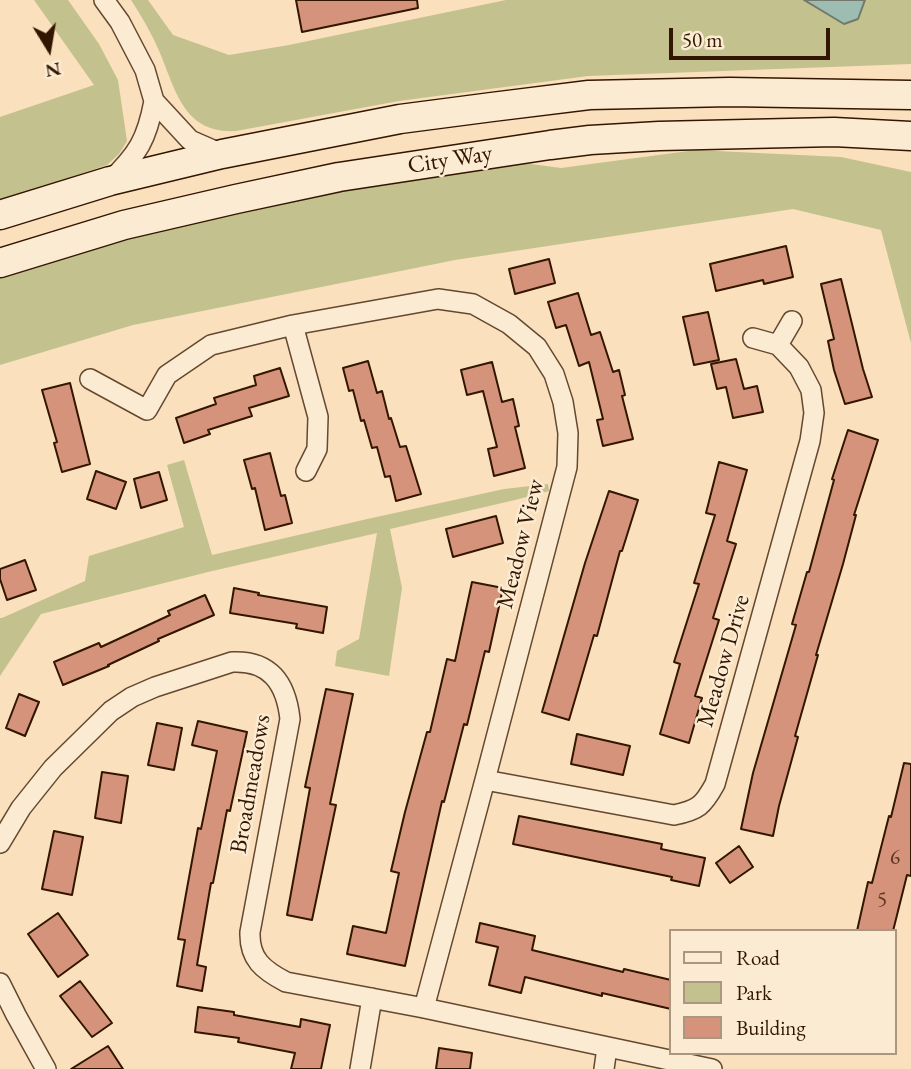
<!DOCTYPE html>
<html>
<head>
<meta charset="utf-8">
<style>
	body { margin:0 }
	#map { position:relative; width:911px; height:1069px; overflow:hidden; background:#fae0bc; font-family:"EB Garamond",serif }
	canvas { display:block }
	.legend { position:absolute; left:669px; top:929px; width:228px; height:126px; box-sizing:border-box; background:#fcebd3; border:2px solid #ab967f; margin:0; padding:9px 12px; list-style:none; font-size:21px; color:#321600 }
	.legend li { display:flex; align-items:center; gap:14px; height:35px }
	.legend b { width:35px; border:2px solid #ab967f }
	.north { position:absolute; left:14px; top:14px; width:70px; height:70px; -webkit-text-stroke:5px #fcebd3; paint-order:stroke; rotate:169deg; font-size:19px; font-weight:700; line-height:28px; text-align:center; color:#321600 }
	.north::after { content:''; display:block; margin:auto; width:24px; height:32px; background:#321600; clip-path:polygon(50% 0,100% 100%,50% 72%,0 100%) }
	.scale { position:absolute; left:669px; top:28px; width:161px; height:32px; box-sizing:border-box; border:4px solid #321600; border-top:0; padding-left:9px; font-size:21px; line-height:24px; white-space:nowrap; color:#321600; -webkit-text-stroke:5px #fcebd3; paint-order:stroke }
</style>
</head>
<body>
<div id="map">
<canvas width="911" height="1069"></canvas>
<ul class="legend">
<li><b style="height:9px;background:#fcebd3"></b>Road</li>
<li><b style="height:19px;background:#c3c18d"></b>Park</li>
<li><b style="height:19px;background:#d6937c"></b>Building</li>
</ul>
<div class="north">N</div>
<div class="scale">50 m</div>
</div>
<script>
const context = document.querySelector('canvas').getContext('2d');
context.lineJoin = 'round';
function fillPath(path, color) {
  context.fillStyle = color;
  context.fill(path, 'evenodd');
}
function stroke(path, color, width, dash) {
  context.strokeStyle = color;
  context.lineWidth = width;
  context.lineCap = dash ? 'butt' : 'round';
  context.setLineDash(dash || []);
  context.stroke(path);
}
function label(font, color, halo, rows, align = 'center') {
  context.font = font + ' "EB Garamond",serif';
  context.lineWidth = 5;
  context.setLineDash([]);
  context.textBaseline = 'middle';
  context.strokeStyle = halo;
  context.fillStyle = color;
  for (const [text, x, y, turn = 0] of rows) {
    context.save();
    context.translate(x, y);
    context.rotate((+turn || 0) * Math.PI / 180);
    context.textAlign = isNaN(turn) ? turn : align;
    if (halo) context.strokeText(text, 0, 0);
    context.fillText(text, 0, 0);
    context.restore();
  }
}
const green = new Path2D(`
	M34 0H68L99 44 118 80 127 141 119 154 107 165 0 201V117L94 85Z
	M131 0H148L173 35 229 55 289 45 506 0H804L844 24 858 19 865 0H911V64L588 76 399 101 236 131C184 134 176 91 160 53 152 34 142 17 131 0Z
	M696 150 841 157 911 172V343L881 230 793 209 455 260 133 325 0 365V263L470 156 561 168Z
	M184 460 212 555 363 520 504 489 548 484 549 491 515 500 390 529 402 588 389 676 335 666 337 651 359 639 377 533 208 572 41 614 0 676V618H2L85 581 89 556 184 527 167 465Z`);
const water = new Path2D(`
	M804 0H865L858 19 844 24Z`);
const building = new Path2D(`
	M296 0H417L418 8 302 32Z
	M786 246 793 277 764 284 763 280 716 291 710 264Z
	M549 259 555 283 515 294 509 269Z
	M841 279 863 369 872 397 845 404 834 370 828 341 834 339 821 284Z
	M578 293 591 335 600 332 613 372 619 370 625 395 622 396 633 439 603 446 597 420 603 419 589 362 579 366 566 325 556 328 548 302Z
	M708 312 719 360 694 365 683 317Z
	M736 359 744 389 757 386 763 412 733 418 726 387 717 389 711 364Z
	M368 361 377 393 382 391 389 419 391 418 400 447 406 446 421 494 396 501 390 476 385 477 377 447 372 448 364 420 361 421 353 390 349 391 343 368Z
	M492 362 502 402 513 399 519 426 515 427 525 468 494 476 488 449 497 447 483 391 467 395 461 370Z
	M280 368 289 396 249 408 252 416 208 430 210 434 184 443 176 418 216 404 214 398 256 385 254 376Z
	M70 383 90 464 62 472 54 443 57 442 42 390Z
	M848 430 878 440 854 515H856L843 564 816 655H818L795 736 798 737 779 806 773 836 741 829 753 773 796 625 792 624 807 572H809L834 480 832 479Z
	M270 453 281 496 285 495 292 523 265 530 255 488 252 489 244 460Z
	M719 462 747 470 727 541 736 544 713 618 719 620 695 696 702 698 689 743 660 734 680 664 674 662 699 584 694 583 715 515 706 513Z
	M96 471 126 482 116 509 87 499Z
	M159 472 167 500 141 508 134 479Z
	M609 491 638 500 622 551H620L597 636 594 635 569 720 542 712 585 563Z
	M496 516 503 543 453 557 446 529Z
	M25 560 36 590 7 600 0 579V569Z
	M472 582 503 588 489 652 485 651 467 725 464 724 444 802 442 801 405 966 347 954 353 926 386 933 399 873 391 871 405 812 427 732H430L447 659 455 661Z
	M234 588 259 593 258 595 327 607 323 633 296 628 297 624 230 613Z
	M205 595 214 615 158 639 159 641 108 665 109 666 63 685 54 662 99 643 101 647 170 615 168 611Z
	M326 689 353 694 330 804 336 805 312 920 287 915 310 788 305 787Z
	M19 694 39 702 25 736 6 728Z
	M198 721 247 732 230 811 227 810 213 883H211L197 965 206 967 202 991 177 986 185 940 178 939 186 894 198 828 201 829 217 751 192 745Z
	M157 723 182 728 174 770 148 765Z
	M577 734 630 746 623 775 571 764Z
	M904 763 911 764V876L907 875 893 931H857L868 882 872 883 889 816 891 817Z
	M102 772 128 776 121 823 95 818Z
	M519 816 662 844 661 849 705 858 699 886 671 880 672 877 513 844Z
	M54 831 83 837 72 895 42 889Z
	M739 846 753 867 730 883 716 863Z
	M58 913 88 955 58 977 28 934Z
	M480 923 535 936 532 950 623 972 624 969 671 980V1009L602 993V996L525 977 521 993 489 985 498 947 476 942Z
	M80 981 112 1023 92 1037 60 996Z
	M198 1007 234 1012V1015L300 1027 301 1019 330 1025 321 1069H291L295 1053 238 1042 239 1038 195 1032Z
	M108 1046 123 1069H71Z
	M439 1048 472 1053 470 1069H436Z`);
const minor = new Path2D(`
	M104 0 120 22 145 70 154 101 190 140 222 154
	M110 181C138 154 147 139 154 101
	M293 325 318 417 317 449 306 471
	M778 345 792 321
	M90 379 147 410 167 375 211 345 293 325 438 299 473 304 509 324 537 347 554 374 563 402 568 433 567 467 485 780 424 1008
	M485 780 674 815C698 810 703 806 715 784L810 441 814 413 811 390 799 367 778 345 753 338
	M0 843 21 808 53 768 111 711 132 697 155 687 232 662C270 660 286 683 290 719L250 932C249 959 263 970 286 982L424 1008 712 1069
	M0 983 16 1015 46 1069
	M360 1069 372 998
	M604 1069 607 1048`);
const secondary = new Path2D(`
	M0 215 110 181 222 154 400 119 492 107 589 95 730 92 911 95
	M0 263 124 225 236 199 339 177 550 145 590 140 659 136 834 132 911 136`);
const numberNames = [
	["6",895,858],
	["5",882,900]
];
const streetNames = [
	["City Way",450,160,-9],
	["Meadow View",521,544,-76],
	["Meadow Drive",724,661,-74],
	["Broadmeadows",251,784,-80]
];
fillPath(green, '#c3c18d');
fillPath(water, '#9ebdb2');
stroke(water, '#737a6b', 2);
fillPath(building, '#d6937c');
stroke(building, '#321600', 2);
stroke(minor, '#64482f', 22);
stroke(secondary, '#321600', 31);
stroke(minor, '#fcebd3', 19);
stroke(secondary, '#fcebd3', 28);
label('21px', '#5b351f', null, numberNames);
label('24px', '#321600', '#fcebd3', streetNames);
</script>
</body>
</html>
